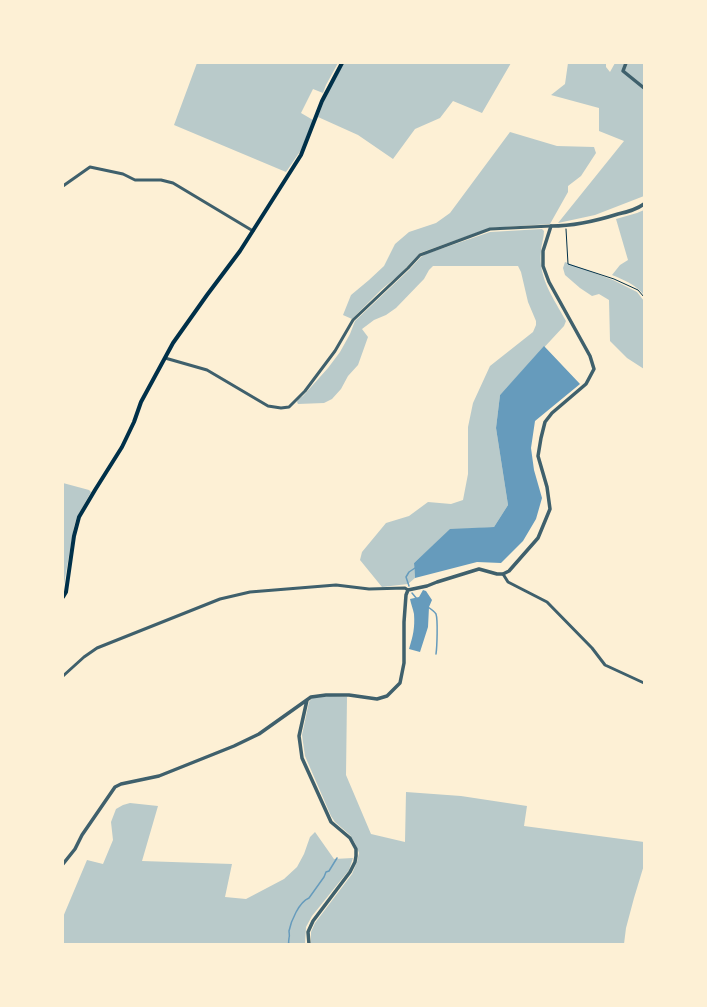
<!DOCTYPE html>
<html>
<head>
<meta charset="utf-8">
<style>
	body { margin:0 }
	#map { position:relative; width:707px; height:1007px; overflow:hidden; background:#fdf0d5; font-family:"Space Grotesk",sans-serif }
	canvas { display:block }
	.frame { position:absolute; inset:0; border:64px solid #fdf0d5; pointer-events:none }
</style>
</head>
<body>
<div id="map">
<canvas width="707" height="1007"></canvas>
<div class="frame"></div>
</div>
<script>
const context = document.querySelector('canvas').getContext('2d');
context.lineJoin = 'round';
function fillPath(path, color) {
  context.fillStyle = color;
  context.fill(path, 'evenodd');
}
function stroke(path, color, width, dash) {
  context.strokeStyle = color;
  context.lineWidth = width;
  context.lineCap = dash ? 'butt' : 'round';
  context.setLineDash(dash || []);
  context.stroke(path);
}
const green = new Path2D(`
	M197 63H338L326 85 323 93 313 89 301 113 313 120 301 150 286 172 174 125Z
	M344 63H454L457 64 458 63H511L482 113 453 101 440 118 415 129 393 159 358 135 318 117 326 96Z
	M568 63H606V67L610 72 615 63H644V196L595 215 558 223 624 141 599 131V108L551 95 565 84Z
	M510 132 557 146 594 147 596 153 581 176 568 186V192L550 224 490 228 420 253 399 275 382 289 352 319 343 315 351 295 369 280 384 266 395 244 409 232 436 223 450 213Z
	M644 210V295C635 284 624 280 612 275L620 265 628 260 616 219 637 213Z
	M542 229 544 231C544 238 541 245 541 252 538 278 554 299 566 321L564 326 500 395 496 428 508 505 494 527 450 530 414 563 415 578 408 584 382 587 360 560 362 552 386 523 409 516 428 502 451 504 463 500 468 474V427L473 403 490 366 533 332 536 325V321L528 302 521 272 518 266H433L429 270 424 279 396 308 386 315 374 320 362 329 368 337 358 365 348 376 341 389 332 399 324 403 298 404 297 402 298 399 303 396 328 368 340 352 350 334 355 321 409 270 421 257 426 254 490 232Z
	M565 262 613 280 637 292 644 301V369L627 358 610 341 609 300 599 294 592 296 580 288 565 275 563 268Z
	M63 483 89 490 91 492 77 517 74 527 63 590Z
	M330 696 347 697 346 775 371 834 405 842 406 792 461 796 527 806 524 826 644 842V865L634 898 626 928 624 944H311V932L315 923 352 874 357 862 359 853 355 843 350 835 335 822 331 816 305 756 302 735 309 702 312 698Z
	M130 803 158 806 142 861 232 864 225 897 246 899 284 879 297 867 304 854 310 837 315 832 334 859 353 858 349 870 312 916 306 927 305 944H63V917L87 860 103 864 113 840 111 822 116 809 123 805Z`);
const water = new Path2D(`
	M544 346 580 384 535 421 531 448 534 470 542 498 536 519 523 541 501 563 477 562 415 578 414 563 450 529 494 527 508 505 496 428 500 395Z
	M423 590 426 591 432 600 429 607 428 627 420 652 409 649C413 636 415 628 414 614 413 609 411 604 410 599L419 597Z`);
const stream = new Path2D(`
	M409 586 406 577 409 572 415 568
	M412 593 417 599
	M428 607C431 609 434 611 436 614 438 620 437 647 436 654
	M289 944C288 942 289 940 289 938 290 936 289 933 289 931 291 921 299 902 309 898L324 877 326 872 329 871 337 858`);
const path = new Path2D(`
	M566 229 568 264 614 279 638 290 644 297`);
const minor = new Path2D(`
	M63 186 90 167 123 174 135 180H161L173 183 253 231
	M165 358 207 370 268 406 281 408 289 407 305 391 335 351 353 320 408 268 420 255 490 229 551 226
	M503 574 508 582 547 602 592 648 605 665 644 683
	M63 676 84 657 97 648 220 599 250 592 336 585 369 589 405 588 408 590`);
const tertiary = new Path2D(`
	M626 63 623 71 644 88
	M307 700 299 736 302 758 331 822 350 838 356 849V856L355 862 350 872 313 921 308 932 309 944
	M63 864 75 849 82 835 115 787 121 784 159 776 234 746 259 734 311 697 326 695H349L377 699 387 696 400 683 404 663V622L406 595 408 590 427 586 437 582 479 569 497 574H503L509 571 538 538 550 509 547 487 538 456 541 438 545 422 552 413 586 384 594 369 590 356 549 282 543 266V251L551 226C574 226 596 221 618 214 627 212 636 210 644 204`);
const secondary = new Path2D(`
	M63 597 66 592 74 536 79 517 95 490 122 447 134 422 141 402 173 343 207 295 240 251 301 155 322 101 342 63`);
fillPath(green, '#b9caca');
fillPath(water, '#669bbc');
stroke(stream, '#669bbc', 1.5);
stroke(path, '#003049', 1);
stroke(minor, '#3f606c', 3);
stroke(tertiary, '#3f606c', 3.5);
stroke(secondary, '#003049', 4);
</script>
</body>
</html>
